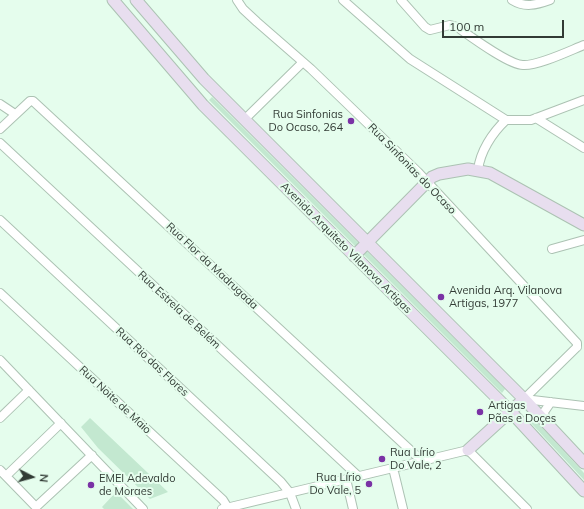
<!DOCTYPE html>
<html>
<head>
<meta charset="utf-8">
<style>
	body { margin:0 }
	#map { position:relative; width:584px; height:509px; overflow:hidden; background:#e5fded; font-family:Mulish,sans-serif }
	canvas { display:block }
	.north { position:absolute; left:12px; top:457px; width:40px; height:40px; -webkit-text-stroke:3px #e5fded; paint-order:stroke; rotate:96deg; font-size:11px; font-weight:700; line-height:16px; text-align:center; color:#323b35 }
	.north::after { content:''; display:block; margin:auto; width:14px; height:18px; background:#323b35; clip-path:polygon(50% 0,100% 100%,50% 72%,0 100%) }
	.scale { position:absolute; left:442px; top:20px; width:122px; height:18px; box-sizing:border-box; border:2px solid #323b35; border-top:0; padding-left:5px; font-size:12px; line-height:14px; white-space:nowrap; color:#323b35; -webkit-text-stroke:3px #e5fded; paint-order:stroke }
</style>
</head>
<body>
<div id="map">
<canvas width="584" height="509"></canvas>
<div class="north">N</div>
<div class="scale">100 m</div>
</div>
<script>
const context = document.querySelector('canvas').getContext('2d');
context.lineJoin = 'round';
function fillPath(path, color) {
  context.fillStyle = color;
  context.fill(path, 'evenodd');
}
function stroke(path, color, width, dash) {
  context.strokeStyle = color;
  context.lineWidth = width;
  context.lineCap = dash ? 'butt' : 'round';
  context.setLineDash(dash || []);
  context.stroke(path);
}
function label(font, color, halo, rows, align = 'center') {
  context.font = font + ' Mulish,sans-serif';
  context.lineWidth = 4;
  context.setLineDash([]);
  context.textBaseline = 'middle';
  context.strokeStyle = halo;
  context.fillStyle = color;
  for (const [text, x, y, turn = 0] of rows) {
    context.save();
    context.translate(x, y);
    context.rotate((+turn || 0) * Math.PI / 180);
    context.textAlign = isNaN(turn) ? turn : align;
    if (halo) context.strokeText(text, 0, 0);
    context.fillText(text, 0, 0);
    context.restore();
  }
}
const green = new Path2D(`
	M212 97 505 389 502 393 209 100Z
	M90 418 168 492 150 499 98 448 81 427Z
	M534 419 584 473V480L531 423Z
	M116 492 133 509H104L102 507Z`);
const street = new Path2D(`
	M237 0 243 9 257 22 311 69 418 172 577 343V347
	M343 0 410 59 506 120H531L584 100
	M401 0 425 27 430 30 450 25 457 27C470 36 509 65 523 65 538 66 569 51 584 45
	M512 0C525 8 536 5 550 0
	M0 104 15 114
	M536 118 584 148
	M245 119 303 62
	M0 129 30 101H33L422 461
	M0 143 358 476
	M478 170C480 152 492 133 506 120
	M0 220 281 482 290 493 296 509
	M552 249 584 240
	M0 293 223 500 228 508
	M0 360 143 509
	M524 399 577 347
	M524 399 584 406
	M0 418 29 390
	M546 422 544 412 551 402
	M393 468 403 509
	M0 470 36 507 92 455
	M6 476 61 423
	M346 479 353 509
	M222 509 468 450 527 509`);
const secondary = new Path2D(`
	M113 0 203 105 511 412 584 491
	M136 0 204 79 524 399 584 463
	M354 256 432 177 439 174 468 169 490 173 584 225
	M468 450 524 399`);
const markers = [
	[351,121,4,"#7a32a5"],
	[441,297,4,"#7a32a5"],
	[480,412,4,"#7a32a5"],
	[382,459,4,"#7a32a5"],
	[369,484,4,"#7a32a5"],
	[91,485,4,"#7a32a5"]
];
const poiNames = [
	["Rua Sinfonias",343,115,"right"],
	["Do Ocaso, 264",343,128,"right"],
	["Avenida Arq. Vilanova",449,291],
	["Artigas, 1977",449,304],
	["Artigas",488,406],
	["Pães e Doçes",488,419],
	["Rua Lírio",390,453],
	["Do Vale, 2",390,466],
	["Rua Lírio",361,478,"right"],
	["Do Vale, 5",361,491,"right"],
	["EMEI Adevaldo",99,479],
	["de Moraes",99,492]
];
const streetNames = [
	["Rua Sinfonias do Ocaso",412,169,46],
	["Avenida Arquiteto Vilanova Artigas",346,248,45],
	["Rua Flor da Madrugada",212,266,43],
	["Rua Estrela de Belém",179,310,43],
	["Rua Rio das Flores",152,362,43],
	["Rua Noite de Maio",115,400,43]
];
fillPath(green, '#c3e8d0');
stroke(street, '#acc2b3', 10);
stroke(secondary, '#acc2b3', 13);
stroke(street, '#fff', 8);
stroke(secondary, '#e8deef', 11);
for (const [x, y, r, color] of markers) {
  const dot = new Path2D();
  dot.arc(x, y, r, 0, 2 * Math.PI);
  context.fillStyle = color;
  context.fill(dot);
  stroke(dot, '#e5fded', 1.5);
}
label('11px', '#323b35', '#e5fded', poiNames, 'left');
label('11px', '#323b35', '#e5fded', streetNames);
</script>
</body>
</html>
